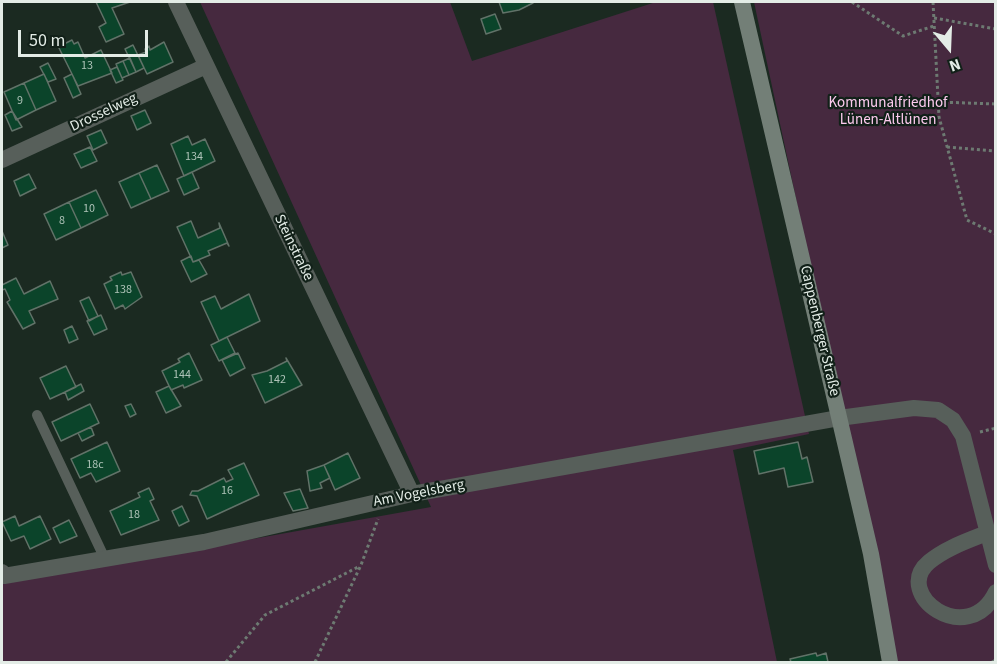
<!DOCTYPE html>
<html>
<head>
<meta charset="utf-8">
<style>
	body { margin:0 }
	#map { position:relative; width:997px; height:664px; overflow:hidden; background:#1b2a21; font-family:"Source Sans 3",sans-serif }
	canvas { display:block }
	.frame { position:absolute; inset:0; border:3px solid #e3ece6; pointer-events:none }
	.north { position:absolute; left:919px; top:18px; width:60px; height:60px; -webkit-text-stroke:4px #112018; paint-order:stroke; rotate:161deg; font-size:16px; font-weight:700; line-height:24px; text-align:center; color:#e3ece6 }
	.north::after { content:''; display:block; margin:auto; width:21px; height:27px; background:#e3ece6; clip-path:polygon(50% 0,100% 100%,50% 72%,0 100%) }
	.scale { position:absolute; left:18px; top:30px; width:130px; height:27px; box-sizing:border-box; border:3px solid #e3ece6; border-top:0; padding-left:8px; font-size:18px; line-height:21px; white-space:nowrap; color:#e3ece6; -webkit-text-stroke:4px #112018; paint-order:stroke }
</style>
</head>
<body>
<div id="map">
<canvas width="997" height="664"></canvas>
<div class="frame"></div>
<div class="north">N</div>
<div class="scale">50 m</div>
</div>
<script>
const context = document.querySelector('canvas').getContext('2d');
context.lineJoin = 'round';
function fillPath(path, color) {
  context.fillStyle = color;
  context.fill(path, 'evenodd');
}
function stroke(path, color, width, dash) {
  context.strokeStyle = color;
  context.lineWidth = width;
  context.lineCap = dash ? 'butt' : 'round';
  context.setLineDash(dash || []);
  context.stroke(path);
}
function label(font, color, halo, rows, align = 'center') {
  context.font = font + ' "Source Sans 3",sans-serif';
  context.lineWidth = 4.5;
  context.setLineDash([]);
  context.textBaseline = 'middle';
  context.strokeStyle = halo;
  context.fillStyle = color;
  for (const [text, x, y, turn = 0] of rows) {
    context.save();
    context.translate(x, y);
    context.rotate((+turn || 0) * Math.PI / 180);
    context.textAlign = isNaN(turn) ? turn : align;
    if (halo) context.strokeText(text, 0, 0);
    context.fillText(text, 0, 0);
    context.restore();
  }
}
const green = new Path2D(`
	M200 2H450L472 61 656 2H713L809 434 733 450 777 662H2V584L431 507Z
	M754 2H995V662H895Z`);
const building = new Path2D(`
	M96 2H130L112 8 124 34 106 42 99 27 106 23Z
	M499 2H532L533 3 519 10 503 13Z
	M495 14 501 29 486 34 481 19Z
	M72 40 74 44 78 42 85 58 101 50 112 73 78 86 56 42 60 46Z
	M164 42 173 62 147 74 138 55 146 52 145 49 149 46 150 50Z
	M133 45 144 68 136 72 125 49Z
	M130 58 136 72 129 75 123 61Z
	M123 61 129 75 122 78 116 64Z
	M48 63 56 79 48 82 40 67Z
	M117 67 123 80 116 83 110 70Z
	M44 74 56 101 36 110 24 83Z
	M72 74 81 94 73 98 64 78Z
	M24 83 36 110 16 120 4 92Z
	M145 110 151 123 137 130 131 116Z
	M12 111 22 127 12 131 5 115Z
	M101 130 107 143 93 150 87 136Z
	M188 136 192 145 205 139 215 161 184 176 171 144Z
	M90 147 97 161 81 168 74 154Z
	M157 165 169 191 151 199 139 173Z
	M192 172 199 188 184 195 177 179Z
	M139 173 151 199 131 208 119 182Z
	M29 174 36 188 20 196 14 181Z
	M96 190 108 215 81 228 69 202Z
	M69 202 81 228 56 240 44 214Z
	M191 221 198 238 220 228 219 223 229 246 227 243 208 251 210 255 193 262 177 227Z
	M2 231 8 245 2 248Z
	M191 256 193 262 199 260 207 274 191 282 181 261Z
	M121 272 122 275 131 272 142 297 125 309 123 305 115 309 104 284 112 280 110 277Z
	M16 278 24 294 50 281 58 299 29 311 35 323 23 329 7 302 10 300 5 289 2 290V285Z
	M249 294 260 321 219 341 201 302 215 296 221 309Z
	M89 297 98 316 89 321 80 301Z
	M101 315 107 329 94 335 87 321Z
	M72 326 78 339 69 343 64 330Z
	M227 337 235 353 219 361 211 345Z
	M189 353 202 380 184 388 183 385 171 390 162 371 180 362 178 359Z
	M238 353 245 368 230 376 222 360Z
	M286 358 302 385 265 403 252 375 267 371 287 361Z
	M66 366 76 387 50 399 40 378Z
	M81 384 84 391 68 400 65 392Z
	M169 386 181 406 166 413 156 392Z
	M90 404 99 423 61 441 52 422Z
	M131 404 136 414 130 417 125 406Z
	M91 427 94 435 82 441 78 433Z
	M107 442 120 471 96 482 91 473 80 478 71 459Z
	M798 442 802 459 807 457 813 482 788 487 784 468 759 474 754 451Z
	M348 453 360 478 335 490 324 465Z
	M244 463 259 495 207 519 197 496 190 495 192 491H198L224 478 226 482 233 479 228 470Z
	M324 465 330 478 320 483 322 488 310 491 307 471Z
	M149 488 154 499 150 501 159 520 121 535 110 511 140 497 138 493Z
	M300 489 308 508 293 511 284 493Z
	M182 506 189 521 179 526 172 511Z
	M15 516 19 526 40 516 51 539 30 549 24 536 11 541 2 522Z
	M69 520 77 536 60 543 53 528Z
	M816 653 817 656 826 653 828 662H791L790 659Z`);
const path = new Path2D(`
	M852 2 903 36 934 26
	M933 2 939 117 967 220 996 234
	M934 18 996 29
	M938 102 996 104
	M947 147 996 151
	M980 432 996 428
	M226 662 265 615 360 566
	M315 662 361 565 378 519
	M992 662 996 660`);
const service = new Path2D(`
	M37 415 105 559`);
const minor = new Path2D(`
	M176 2 412 494
	M2 160 206 66
	M987 533C967 541 946 548 929 562 891 594 968 650 996 592
	M2 572 4 576 204 542 412 494 839 418 914 408 938 410 953 420 963 436 996 565`);
const secondary = new Path2D(`
	M742 2 871 554 890 662`);
const numberNames = [
	["13",87,66],
	["9",20,101],
	["134",194,157],
	["10",89,209],
	["8",62,221],
	["138",123,290],
	["144",182,375],
	["142",277,380],
	["18c",95,465],
	["16",227,491],
	["18",134,515]
];
const parkNames = [
	["Kommunalfriedhof",888,104],
	["Lünen-Altlünen",888,121]
];
const streetNames = [
	["Drosselweg",104,113,-25],
	["Steinstraße",293,248,64],
	["Cappenberger Straße",819,331,77],
	["Am Vogelsberg",419,494,-11]
];
fillPath(green, '#46293f');
fillPath(building, '#0b442a');
stroke(building, '#617268', 1.5);
stroke(path, '#6d7a72', 3, [3, 3]);
stroke(service, '#575f5a', 10);
stroke(minor, '#575f5a', 16);
stroke(secondary, '#737f77', 16);
label('12px', '#adc2b7', null, numberNames);
label('15px', '#fdcaee', '#112018', parkNames);
label('15px', '#e3ece6', '#112018', streetNames);
</script>
</body>
</html>
